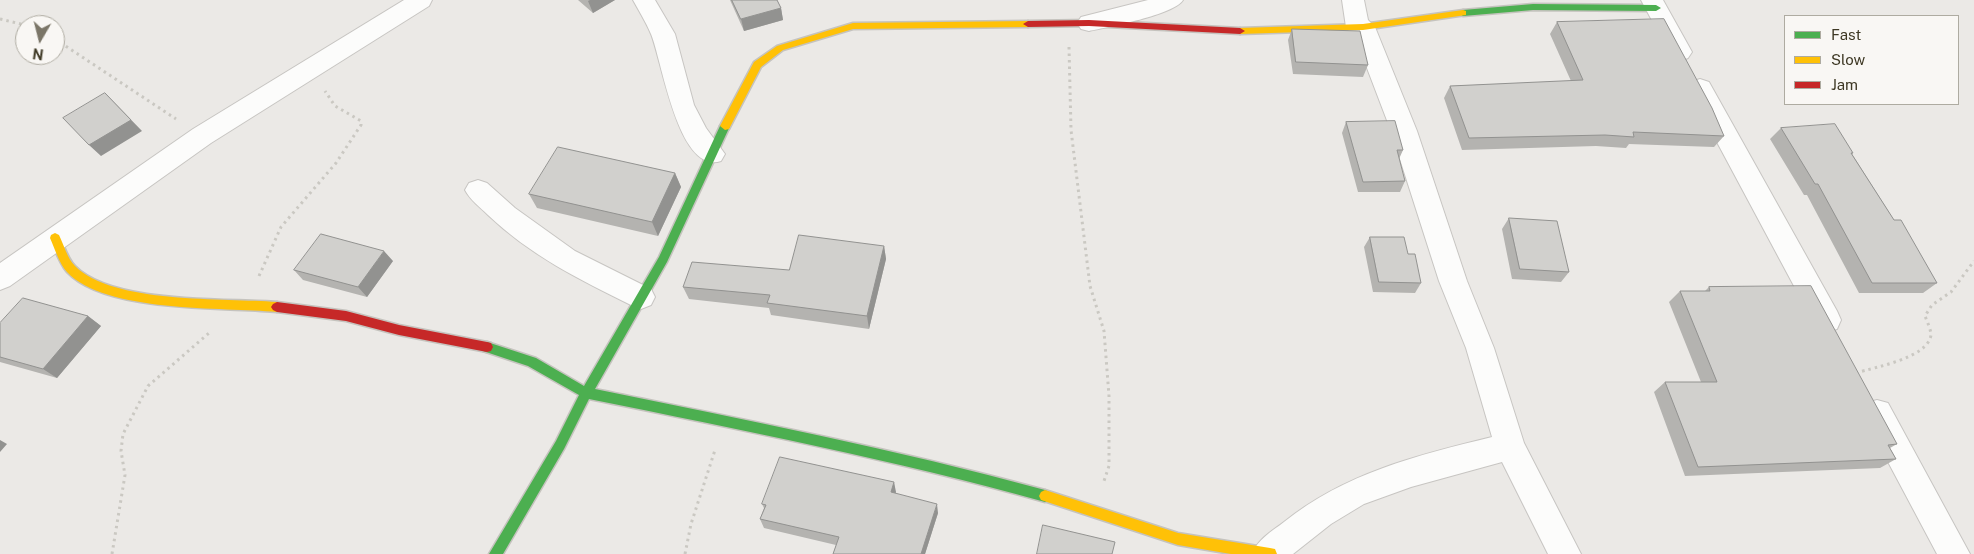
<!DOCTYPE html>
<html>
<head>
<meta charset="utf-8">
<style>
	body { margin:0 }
	#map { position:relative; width:1974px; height:554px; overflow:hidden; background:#ebe9e6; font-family:"Public Sans",sans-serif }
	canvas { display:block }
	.legend { position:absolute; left:1784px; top:15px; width:175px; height:90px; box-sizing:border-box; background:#f9f7f4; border:1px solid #aeaba1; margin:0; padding:6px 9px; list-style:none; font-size:15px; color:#3e3824 }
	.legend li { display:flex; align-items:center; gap:10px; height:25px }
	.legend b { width:25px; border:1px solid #aeaba1 }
	.north { position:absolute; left:15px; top:15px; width:50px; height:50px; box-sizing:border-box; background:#f9f7f4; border:1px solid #aeaba1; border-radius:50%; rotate:188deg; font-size:14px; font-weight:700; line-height:20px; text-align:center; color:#3e3824 }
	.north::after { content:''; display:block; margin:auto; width:18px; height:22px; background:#7b7668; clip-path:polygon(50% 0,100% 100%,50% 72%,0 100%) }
</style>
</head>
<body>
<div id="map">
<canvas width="1974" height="554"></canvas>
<ul class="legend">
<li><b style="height:6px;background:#4caf50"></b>Fast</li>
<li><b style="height:6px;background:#ffc107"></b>Slow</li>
<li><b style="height:6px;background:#c62828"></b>Jam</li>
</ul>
<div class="north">N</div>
</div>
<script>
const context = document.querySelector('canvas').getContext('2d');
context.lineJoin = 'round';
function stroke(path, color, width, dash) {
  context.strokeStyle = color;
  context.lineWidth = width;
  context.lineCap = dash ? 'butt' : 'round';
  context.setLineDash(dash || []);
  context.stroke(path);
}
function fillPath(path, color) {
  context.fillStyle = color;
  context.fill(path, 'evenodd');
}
const path = new Path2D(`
	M0 19 25 25
	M55 39 176 119
	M1069 47 1071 130 1090 286 1104 331 1109 396V466L1104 481
	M259 276 281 227 336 163 361 125V121L335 106 325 91
	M1856 373C1875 367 1928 358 1931 335 1931 330 1927 321 1925 316L1932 305 1951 292 1974 261
	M112 554 125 475 121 451 123 434 148 386 209 333
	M685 554 691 524 715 450`);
const street = new Path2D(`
	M404 0H432L429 6 211 143 10 286 0 290V263L193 129Z
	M633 0H655L675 34 694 105 706 128 725 154 721 161C678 175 662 60 651 34 646 22 639 11 633 0Z
	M1148 0H1183C1174 15 1108 27 1089 31L1081 29 1077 23 1081 17Z
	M1342 0H1364L1368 20 1375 27 1417 131 1467 281 1494 348 1524 443 1581 554H1548L1502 462 1411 487 1364 504 1331 524 1293 554H1252C1258 539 1271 532 1284 522 1345 473 1418 455 1492 437L1466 348 1439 281 1391 131 1354 34 1350 33 1346 27Z
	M1641 0H1663L1692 52 1688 58 1680 61 1672 58Z
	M1700 79 1709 82 1837 311 1841 320 1837 329 1827 332 1817 329 1688 88 1691 82Z
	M478 180 487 183 515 208 575 251 651 289 655 297 651 305 641 309 631 305C580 280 530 255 488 215 480 207 470 200 465 190L469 183Z
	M1877 400 1888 403 1970 554H1937L1862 413 1866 403Z`);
const fast = new Path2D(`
	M1533 4 1656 5 1661 8 1656 11 1533 10 1463 16 1458 13 1463 10Z
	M725 122 730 126 667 262 595 389C745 420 896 449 1045 490L1049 492 1051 496 1049 500 1045 502C895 460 742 430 589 399L564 449 503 554H489L556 441 579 395 528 366 483 351 481 347 483 343 487 342 536 358 584 386 659 257 720 126Z`);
const slow = new Path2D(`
	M1463 10 1466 11V15L1363 30 1240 34 1235 31 1240 28 1363 24Z
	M1028 21 1033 24 1028 27 853 29 783 50 761 67 729 129 725 130 720 126 754 62 777 46 853 23Z
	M55 233 59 235C64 245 67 258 75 266 112 304 225 298 277 302L281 304 283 307 281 310 277 312C223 307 105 313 67 272 59 263 55 249 50 238L51 235Z
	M1045 490 1178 533 1270 548 1275 549 1277 554H1231L1178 545 1041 500 1039 496 1041 492Z`);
const jam = new Path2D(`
	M1089 20 1240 28 1245 31 1240 34 1089 26 1028 27 1023 24 1028 21Z
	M277 302 346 311 399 325 487 342 491 343 493 347 491 351 487 352 399 335 346 321 277 312 273 310 271 307 273 304Z`);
const wall = new Path2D(`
	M578 0H615L593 13Z
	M730 0H777L781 8 783 20 744 31Z
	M1557 22 1724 136 1714 147 1629 144 1626 148 1596 146 1462 150 1444 98 1450 86 1571 81 1550 34Z
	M1292 29 1368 65 1363 77 1293 74 1288 40Z
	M1346 122 1403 150 1399 159 1405 181 1400 192H1358L1342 133Z
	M1781 128 1853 153 1852 154 1894 220 1937 283 1923 293H1859L1807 195H1804L1770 139Z
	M675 173 681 187 658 236 537 208 529 194Z
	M1509 218 1569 272 1561 282 1512 279 1502 229Z
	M1370 237 1408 254 1421 283 1415 293 1373 292 1364 247Z
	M884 246 886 259 869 329 771 315 769 308 689 299 683 287 789 270Z
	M393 261 367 297 303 280 294 270Z
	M1709 287 1897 444 1890 448 1896 459 1880 468 1685 476 1654 392 1665 382H1701L1669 302 1680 291H1705Z
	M88 316 101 326 57 378 0 362V323Z
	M894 482 895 493 938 513 925 554H833L836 545 764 528 760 519 764 508 762 504Z`);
const shadedWall = new Path2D(`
	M590 0H615L593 13 588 1Z
	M781 8 783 20 744 31 741 19Z
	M105 93 142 131 101 156 89 145Z
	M675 173 681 187 658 236 652 222Z
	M884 246 886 259 869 329 867 316Z
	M384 251 393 261 367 297 358 287Z
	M88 316 101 326 57 378 43 369Z
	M0 440 7 444 0 452Z
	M894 482 896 492 893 502 891 492Z
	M937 504 938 513 925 554H921Z`);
const building = new Path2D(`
	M732 0H777L781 8 741 19Z
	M1664 19 1712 108 1724 136 1633 132 1634 137 1605 135 1469 138 1450 86 1583 80 1557 22Z
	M1292 29 1360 31 1368 65 1296 62Z
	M105 93 131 120 89 145 63 118Z
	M1395 121 1403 150H1397L1405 181 1363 182 1346 122Z
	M1835 124 1853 153H1851L1894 220H1901L1937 283H1872L1818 184H1815L1781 128Z
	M558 147 675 173 652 222 529 194Z
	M1509 218 1557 221 1569 272 1520 269Z
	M321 234 384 251 358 287 294 270Z
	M799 235 884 246 867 316 767 303 770 295 683 287 692 262 789 270Z
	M1370 237H1404L1408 254H1415L1421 283 1379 282Z
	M1811 286 1897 444 1888 445 1896 459 1698 467 1665 382H1717L1680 291H1710L1709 287Z
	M23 298 88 316 43 369 0 357V323Z
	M780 457 894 482 891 492 937 504 921 554H833L839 537 760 519 766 505 762 504Z
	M1043 525 1115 542 1112 554H1037Z`);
stroke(street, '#c7c5c2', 2);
stroke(fast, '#c5c3be', 3);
stroke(slow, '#c5c3be', 3);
stroke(jam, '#c5c3be', 3);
stroke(path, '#cac8c2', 3, [2.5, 4]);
fillPath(street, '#fcfcfb');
fillPath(fast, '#4caf50');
fillPath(slow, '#ffc107');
fillPath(jam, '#c62828');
fillPath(wall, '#b4b3b0');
fillPath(shadedWall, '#929290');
fillPath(building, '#d1d0cd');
stroke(building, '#929290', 1);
</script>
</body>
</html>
